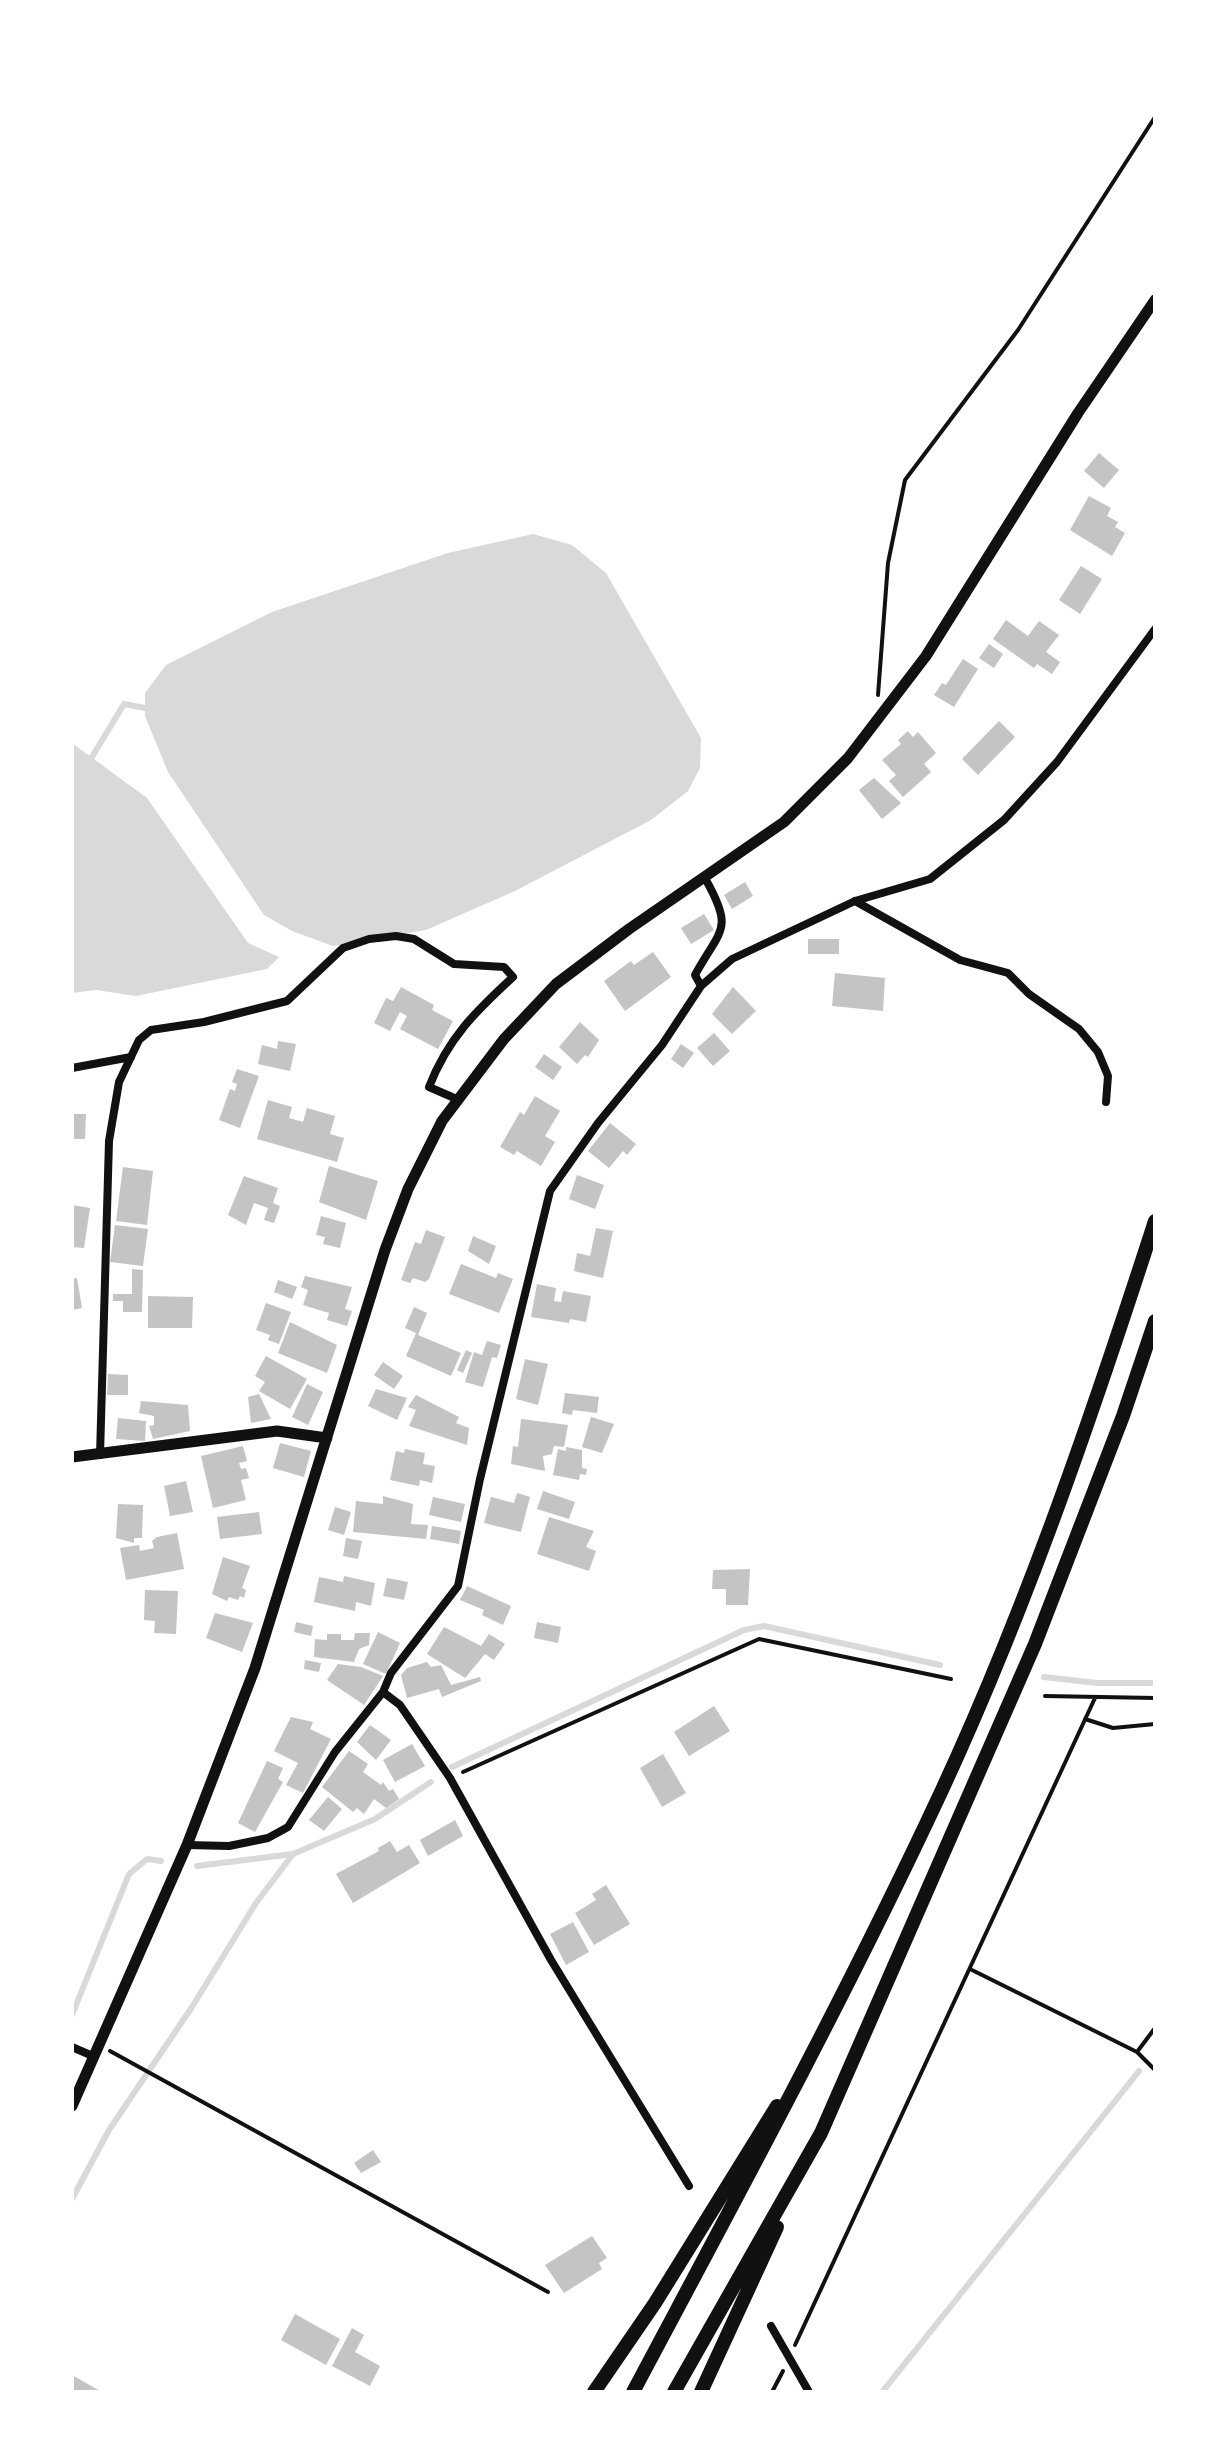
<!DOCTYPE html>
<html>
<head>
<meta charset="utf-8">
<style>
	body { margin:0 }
	#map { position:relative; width:1227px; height:2464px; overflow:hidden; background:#fff; font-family:"Nunito Sans",sans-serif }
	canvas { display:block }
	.frame { position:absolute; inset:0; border:74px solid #fff; pointer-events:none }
</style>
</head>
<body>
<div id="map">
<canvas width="1227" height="2464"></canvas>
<div class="frame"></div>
</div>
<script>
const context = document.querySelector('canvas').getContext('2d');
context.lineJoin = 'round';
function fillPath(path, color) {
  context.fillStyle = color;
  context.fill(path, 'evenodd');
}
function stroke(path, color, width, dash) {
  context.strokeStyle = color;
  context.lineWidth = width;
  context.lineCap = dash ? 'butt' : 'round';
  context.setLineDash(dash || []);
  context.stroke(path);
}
const water = new Path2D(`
	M533 534 572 545 606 573 701 738 700 768 688 791 651 820 515 891 426 930 333 946 292 931 264 915 168 772 145 716V693L166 665 272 612 448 553Z
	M72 743 147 798 248 943 279 957 267 969 136 996 96 990 72 993Z`);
const stream = new Path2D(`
	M92 757 124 704 145 708
	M1044 1677 1097 1683H1155
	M452 1767 744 1630 764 1626 940 1665
	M197 1866 293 1854 375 1819 431 1782
	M72 2015 129 1874 147 1859 161 1861
	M72 2199 109 2130 192 2007 256 1903 293 1854
	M882 2392 1139 2071`);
const building = new Path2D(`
	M1099 453 1119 470 1104 488 1084 471Z
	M1089 496 1111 508 1107 516 1118 522 1115 527 1125 533 1112 556 1070 530Z
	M1081 566 1102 579 1080 614 1059 600Z
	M1006 620 1028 636 1039 621 1059 635 1046 652 1060 662 1052 674 1037 664 1034 668 993 639Z
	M989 644 1003 654 994 668 979 658Z
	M963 659 978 669 954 707 934 695 942 683 946 685Z
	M999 721 1015 737 978 775 962 759Z
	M908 731 913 737 918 732 936 753 924 764 931 772 903 797 889 781 896 775 882 760 901 744 898 740Z
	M874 778 901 803 882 819 859 790Z
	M745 882 753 896 732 909 724 895Z
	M704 914 714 930 691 944 681 928Z
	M808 939H839V954H808Z
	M653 952 671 977 625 1011 604 981 631 961 634 965Z
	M835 973 885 978 883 1011 832 1006Z
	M401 987 434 1005 432 1010 453 1021 438 1049 400 1029 407 1016 400 1012 390 1031 374 1023 386 998 393 1001Z
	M733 987 756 1011 732 1034 712 1014Z
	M580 1022 599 1040 588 1057 585 1055 577 1064 559 1047Z
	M714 1033 730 1051 713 1066 697 1048Z
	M278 1041 296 1044 290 1071 258 1064 262 1045 277 1049Z
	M681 1044 694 1053 683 1068 671 1059Z
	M544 1054 562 1067 553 1080 535 1067Z
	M237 1069 259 1076 240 1128 219 1120 230 1089 235 1091 237 1084 232 1082Z
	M535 1096 560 1111 545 1136 555 1142 541 1166 517 1151 514 1155 500 1147 520 1112 524 1115Z
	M268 1100 292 1107 289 1118 303 1122 307 1108 335 1116 330 1134 344 1138 337 1162 257 1139Z
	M72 1114H86L85 1139H72Z
	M610 1123 636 1144 627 1155 623 1151 609 1168 588 1151Z
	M329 1166 378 1181 366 1220 319 1202Z
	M123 1167 153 1171 147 1225 116 1221Z
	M577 1175 604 1185 595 1209 569 1199Z
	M244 1176 278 1188 273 1203 280 1206 274 1223 264 1220 268 1208 254 1203 246 1225 228 1215Z
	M72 1205 90 1208 84 1248 72 1247Z
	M321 1216 346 1223 340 1248 323 1244 325 1237 316 1235Z
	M115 1225 148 1229 143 1266 110 1262Z
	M596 1228 613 1231 603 1278 574 1271 577 1253 590 1256Z
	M426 1230 445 1237 429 1279 425 1282 413 1278 410 1283 401 1280 415 1242 421 1244Z
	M473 1236 496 1246 489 1264 468 1251Z
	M461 1264 496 1278 498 1273 513 1279 499 1313 449 1294Z
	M132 1269 143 1270 142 1312H123V1301H113V1294H132Z
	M305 1276 352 1287 345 1309 352 1311 347 1326 327 1320 329 1313 303 1305 308 1290 301 1287Z
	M77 1278 82 1308 72 1310V1279Z
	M278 1280 297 1287 292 1299 274 1292Z
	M537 1284 556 1288 554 1301 561 1302 563 1291 591 1296 586 1322 570 1319 569 1323 531 1317Z
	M148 1296 193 1297 192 1328H148Z
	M266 1303 291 1312 279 1344 268 1340 270 1335 256 1330Z
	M414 1307 427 1313 418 1335 461 1353 451 1376 406 1356 416 1333 405 1328Z
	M290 1322 337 1345 327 1373 278 1353Z
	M487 1341 501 1345 497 1358 492 1357 483 1387 465 1382 474 1352 482 1355Z
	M466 1350 472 1353 463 1373 457 1370Z
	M266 1356 307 1379 290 1409 259 1391 265 1382 255 1376Z
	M525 1359 548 1364 538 1405 516 1399Z
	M383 1362 403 1376 394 1389 374 1375Z
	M108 1374 128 1375V1395H107Z
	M307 1384 323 1392 308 1425 292 1417Z
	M376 1389 407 1398 397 1420 368 1406Z
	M565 1393 599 1397 597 1413 573 1410 572 1415 562 1413Z
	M259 1394 271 1419 251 1423 248 1397Z
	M416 1395 459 1417 456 1423 469 1428 467 1445 409 1426 416 1410 408 1407Z
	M141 1401 188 1405 190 1431 153 1439 149 1426 154 1425V1416L139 1413Z
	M591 1417 614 1424 602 1453 582 1447Z
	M118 1418 146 1421 145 1441 116 1439Z
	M521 1419 568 1425 564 1447 554 1446 552 1454 543 1456 545 1471 511 1464 513 1446 518 1447Z
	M280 1443 311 1451 304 1477 273 1468Z
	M243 1446 247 1461 239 1463 241 1469 246 1468 249 1478 241 1480 246 1500 213 1508 201 1456Z
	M566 1447 582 1450V1468L587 1469 586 1475 580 1474 579 1480 553 1475 558 1449 566 1451Z
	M405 1449 425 1453 423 1464 435 1466 432 1483 420 1480 419 1486 390 1480 396 1451 404 1453Z
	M186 1481 193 1512 170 1516 164 1486Z
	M543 1491 575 1502 569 1519 537 1509Z
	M517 1493 530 1497 521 1532 484 1523 491 1497 514 1503Z
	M383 1496 413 1504 411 1524 428 1525 426 1539 353 1532 356 1501 383 1504Z
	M433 1497 465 1504 461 1522 429 1515Z
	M118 1504 143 1505 142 1538H134V1543L116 1538Z
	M335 1507 351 1512 344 1535 328 1530Z
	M259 1512 262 1534 220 1539 217 1517Z
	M549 1517 594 1531 586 1547 596 1551 589 1571 537 1554Z
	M432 1526 461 1531 459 1544 430 1539Z
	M177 1533 184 1569 126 1580 120 1548 139 1545 140 1551 154 1548 152 1541 157 1537Z
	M346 1538 362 1541 358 1559 343 1556Z
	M223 1557 250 1566 242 1588 246 1590 244 1598 240 1596 238 1600 229 1597 227 1601 212 1594Z
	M750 1569 748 1605H726V1589H712L713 1570Z
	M344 1576 375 1583 371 1606 356 1602 355 1611 314 1602 319 1577 343 1582Z
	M387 1578 408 1582 404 1600 383 1596Z
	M467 1586 511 1606 503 1625 482 1615 484 1610 460 1600Z
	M145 1590 178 1591 176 1634 154 1633 155 1621 144 1620Z
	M215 1613 253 1623 242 1652 206 1638Z
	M296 1622 313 1626 311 1636 294 1632Z
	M537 1622 561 1627 558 1643 534 1638Z
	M444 1627 481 1646 489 1634 505 1644 494 1660 485 1654 465 1678 427 1654Z
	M378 1632 400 1643 386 1674 363 1664Z
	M355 1633H370L369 1645 359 1649 354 1662 314 1657 315 1639 327 1640V1634H341V1640H354Z
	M305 1660 321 1663 319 1672 304 1669Z
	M427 1662 431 1667 441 1665 451 1685 480 1677 481 1681 442 1697 439 1689 407 1698 401 1675 407 1668Z
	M338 1664 361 1667 383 1676 364 1705 327 1680Z
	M714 1706 730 1731 689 1756 674 1732Z
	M291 1717 313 1722 310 1729 331 1739 303 1793 286 1785 298 1763 274 1751Z
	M370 1725 391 1740 376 1760 357 1742Z
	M412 1744 425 1766 395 1782 383 1760Z
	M349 1751 368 1764 363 1772 381 1785 383 1782 389 1791 393 1789 399 1799 386 1808 374 1799 364 1814 357 1808 353 1812 322 1787Z
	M663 1754 686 1793 662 1807 640 1768Z
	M267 1761 283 1768 278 1779 283 1782 255 1832 238 1823Z
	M328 1797 342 1809 324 1831 309 1820Z
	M455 1820 463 1836 428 1856 420 1840Z
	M390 1841 397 1852 409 1845 420 1863 353 1903 336 1874 379 1851 378 1848Z
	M606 1885 630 1924 594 1945 575 1913 596 1900 592 1894Z
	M573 1922 589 1952 566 1965 550 1934Z
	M373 2150 381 2162 361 2173 354 2163Z
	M592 2236 607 2258 599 2263 602 2269 564 2293 545 2265Z
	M295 2314 340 2339 326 2365 281 2340Z
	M352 2328 364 2335 355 2352 380 2366 370 2386 332 2366Z
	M72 2375 102 2392H72Z`);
const path = new Path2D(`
	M878 695 888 563 905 480 1018 330 1155 117
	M1045 1696 1155 1698
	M1085 1719 1113 1728 1155 1724
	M463 1772 759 1639 951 1679
	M972 1970 1137 2052 1155 2070
	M110 2051 548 2292
	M1137 2052 1155 2028
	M795 2345 1095 1698
	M772 2392 783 2371`);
const minor = new Path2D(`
	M855 901 960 960 1008 973 1029 994 1079 1029 1098 1052 1108 1076 1106 1102
	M701 986 695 975C721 928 734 930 706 880
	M72 1068 131 1057
	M100 1455 109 1141 119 1082 139 1040 151 1030 204 1022 287 1001 343 948 369 939 396 936 414 939 454 964 504 967 513 977C476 1011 448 1038 429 1087L459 1100
	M383 1692 391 1673 458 1586 480 1479 550 1191 598 1123 662 1045 701 986 732 959 855 901 930 879 1004 820 1057 762 1155 629
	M187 1845 229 1846 268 1838 288 1827 335 1752 383 1692 400 1705 450 1778 551 1960 689 2186
	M72 2047 95 2057
	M771 2326 809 2392`);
const tertiary = new Path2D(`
	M72 1457 277 1431 327 1438
	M72 2106 187 1845 255 1668 385 1250 408 1189 442 1121 504 1039 556 984 629 929 784 822 848 758 926 656 1078 413 1155 300`);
const trunk = new Path2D(`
	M594 2392 655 2303 777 2106
	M633 2392C733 2204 835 2016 926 1824 1019 1630 1089 1425 1155 1221
	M674 2392 821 2133 1035 1644 1123 1416 1155 1321
	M701 2392 777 2227`);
fillPath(water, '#d9d9d9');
stroke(stream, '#d9d9d9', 6);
fillPath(building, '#c4c4c4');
stroke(path, '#111', 4);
stroke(minor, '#111', 8);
stroke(tertiary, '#111', 11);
stroke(trunk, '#111', 14);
</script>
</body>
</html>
